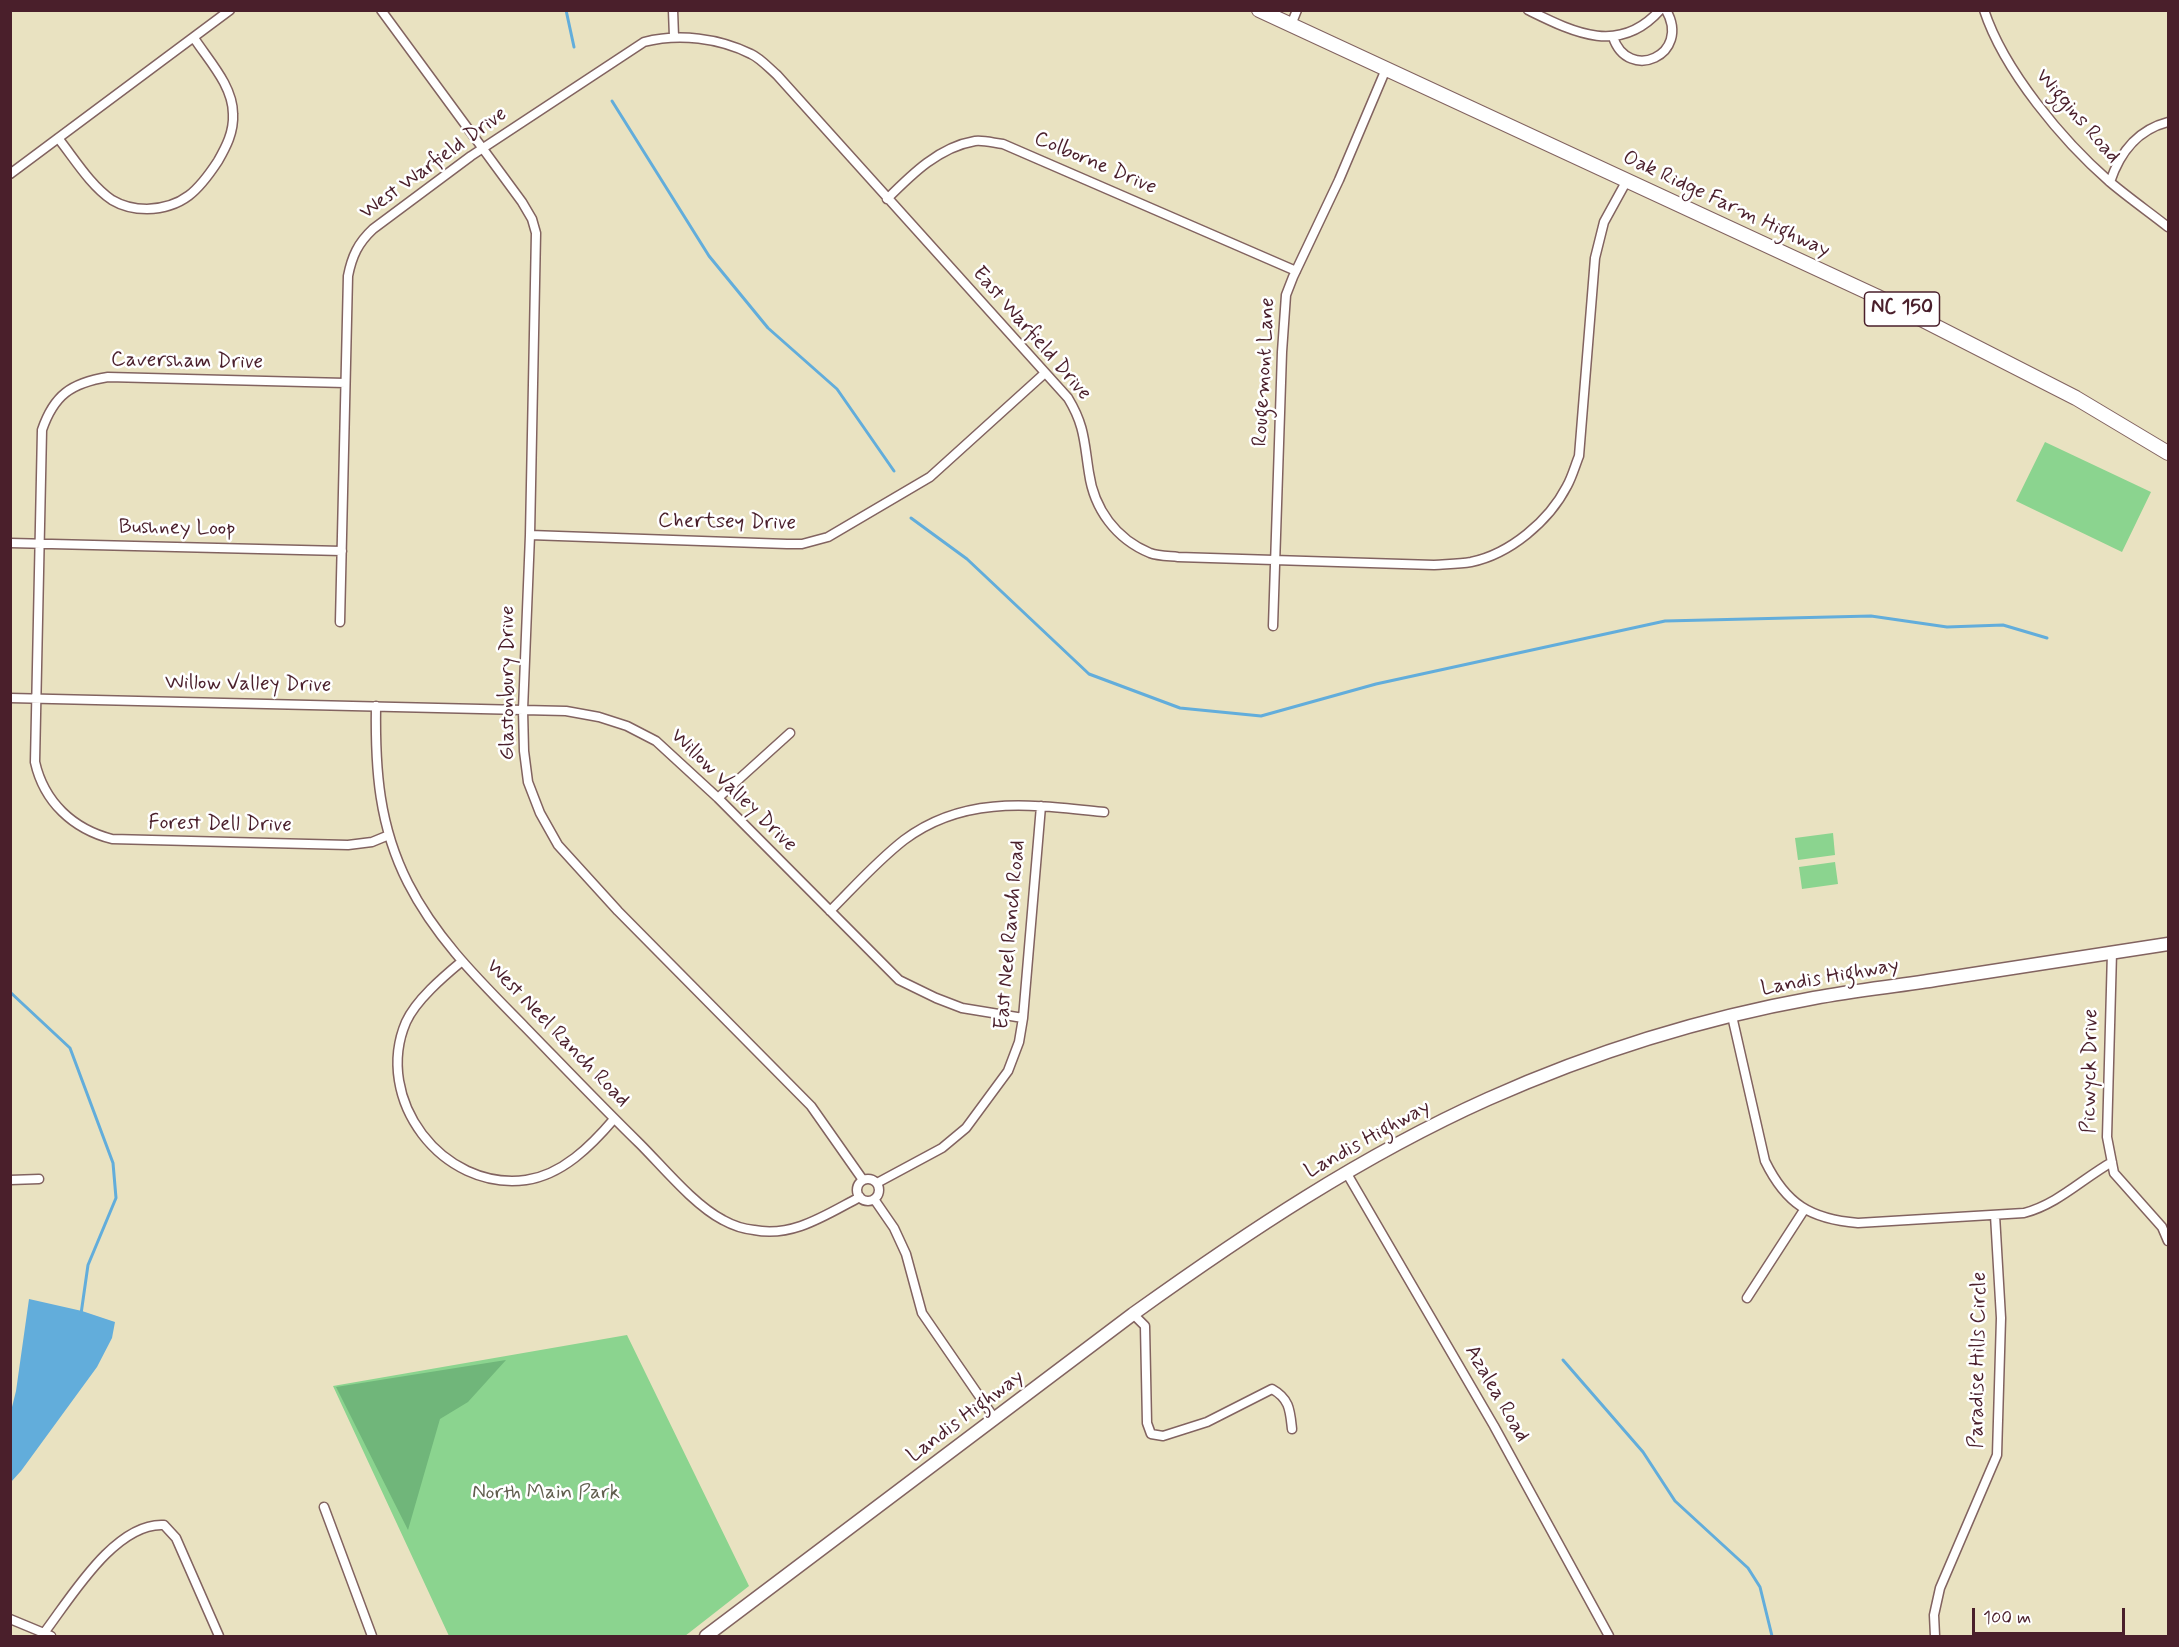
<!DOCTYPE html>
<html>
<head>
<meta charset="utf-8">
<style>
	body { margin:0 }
	#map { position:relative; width:2179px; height:1647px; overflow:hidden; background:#e9e2c1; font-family:Mynerve,sans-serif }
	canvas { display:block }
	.frame { position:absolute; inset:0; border:12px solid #4a1f2b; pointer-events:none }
	.scale { position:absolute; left:1972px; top:1608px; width:153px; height:27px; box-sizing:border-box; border:3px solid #4a1f2b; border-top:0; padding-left:8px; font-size:18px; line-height:21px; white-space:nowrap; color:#4a1f2b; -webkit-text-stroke:4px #fff; paint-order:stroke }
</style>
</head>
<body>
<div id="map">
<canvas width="2179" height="1647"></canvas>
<div class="frame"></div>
<div class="scale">100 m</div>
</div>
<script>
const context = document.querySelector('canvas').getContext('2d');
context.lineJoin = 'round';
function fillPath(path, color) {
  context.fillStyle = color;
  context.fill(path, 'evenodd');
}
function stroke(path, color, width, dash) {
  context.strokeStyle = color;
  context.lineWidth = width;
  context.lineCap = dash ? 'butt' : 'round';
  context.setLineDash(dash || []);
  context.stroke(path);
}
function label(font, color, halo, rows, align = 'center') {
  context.font = font + ' Mynerve,sans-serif';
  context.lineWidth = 5;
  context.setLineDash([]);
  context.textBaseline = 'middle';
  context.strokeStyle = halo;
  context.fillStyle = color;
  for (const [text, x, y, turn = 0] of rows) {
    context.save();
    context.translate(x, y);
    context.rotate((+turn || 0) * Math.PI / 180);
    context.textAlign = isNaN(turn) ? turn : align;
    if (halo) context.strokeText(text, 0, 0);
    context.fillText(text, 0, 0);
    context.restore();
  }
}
const green = new Path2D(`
	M2045 442 2151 492 2122 552 2016 501Z
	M1833 833 1835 855 1798 860 1795 838Z
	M1835 862 1838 884 1802 889 1799 867Z
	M627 1335 749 1586 685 1636H449L333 1386Z`);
const forest = new Path2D(`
	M506 1360 468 1402 440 1419 408 1530 336 1387Z`);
const water = new Path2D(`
	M29 1299 82 1311 115 1322 112 1338 97 1367 21 1471 11 1482V1411L16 1391Z`);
const stream = new Path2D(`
	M566 10 574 47
	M612 101 709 256 768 328 837 389 894 471
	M911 518 967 559 1089 674 1180 708 1261 716 1376 684 1665 621 1871 616 1947 627 2003 625 2047 638
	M10 992 70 1048 113 1163 116 1198 88 1265 81 1314
	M1563 1360 1643 1452 1675 1501 1748 1568 1760 1587 1772 1636`);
const street = new Path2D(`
	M381 10 522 202 532 219 536 233 530 535 523 710 524 751 528 782 540 813 558 845 618 911 811 1106 863 1180
	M673 10 674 37
	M1528 10C1573 32 1619 56 1660 10
	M1984 10C2004 71 2063 141 2110 182 2129 198 2149 212 2168 227
	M1291 25 1297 10
	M1613 37C1628 83 1692 55 1666 10
	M58 138C74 158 90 185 112 200 122 206 135 209 147 209 183 208 199 190 218 161 226 147 234 132 233 114 233 86 209 61 194 38
	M10 174 230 10
	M2110 182C2120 152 2137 130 2168 122
	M887 199C912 174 939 147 975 141 984 140 994 143 1003 144L1296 271
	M345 383 108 377C71 383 54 395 42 430L35 762C44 802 73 829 112 839L348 845 372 842 389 835
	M530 535 787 544H802L828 537 930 477 1045 373
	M10 543 342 551
	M340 622 348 276C352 256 358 243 373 229L471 156 644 42C679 33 719 38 751 54 760 58 769 68 777 75L1068 398C1085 426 1084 442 1089 473 1094 509 1116 539 1150 553 1158 556 1169 556 1178 557L1434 565C1447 564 1459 564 1471 562 1510 554 1549 521 1567 486 1572 477 1575 466 1579 456L1595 258 1604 222 1626 182
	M1273 626 1282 352 1286 295 1293 277 1339 180 1386 69
	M10 698 566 711 599 717 627 726 656 741 718 798 899 980 936 998 962 1008 1023 1018
	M376 706C375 770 379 826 408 883 437 940 481 982 525 1027 563 1066 601 1106 640 1144 663 1167 694 1205 723 1220 732 1225 744 1229 754 1230 793 1238 827 1214 860 1197
	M718 798 790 733
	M830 911C854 887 877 861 904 840 965 794 1033 805 1104 812
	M2112 952 2107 1137 2114 1173 2162 1227 2168 1241
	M461 962C443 977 416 1000 406 1022 373 1099 442 1191 526 1180 562 1175 591 1146 614 1119
	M1732 1016 1765 1161C1786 1204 1810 1219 1858 1223L2024 1213C2058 1204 2082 1179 2112 1162
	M1346 1172 1494 1426 1609 1636
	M857 1190a11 11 0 1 1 22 0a11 11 0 1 1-22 0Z
	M10 1180 39 1179
	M877 1183 942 1148 966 1128 1008 1071 1019 1042 1023 1018 1041 806
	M874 1199 894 1228 906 1254 922 1313 995 1419
	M1747 1298 1804 1210
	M1133 1314 1145 1326 1147 1423 1151 1434 1163 1436 1207 1422 1272 1389C1290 1399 1290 1411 1292 1429
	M324 1507 372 1636
	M10 1619 51 1636
	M44 1633C70 1599 115 1522 164 1525L176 1538 219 1636
	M1935 1636 1934 1615 1940 1588 1997 1455 2001 1318 1995 1215`);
const secondary = new Path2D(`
	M706 1636 1133 1314C1246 1233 1361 1156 1488 1099 1591 1053 1703 1018 1814 998 1856 990 1899 986 1941 979 2017 967 2093 955 2168 944`);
const primary = new Path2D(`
	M1259 10 1876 296 2076 398 2168 453`);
const shields = [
	[1902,309,75]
];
const shieldNames = [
	["NC 150",1902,309]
];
const streetNames = [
	["Wiggins Road",2077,117,49],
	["West Warfield Drive",434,164,-36],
	["Colborne Drive",1095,164,23],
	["Oak Ridge Farm Highway",1726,205,25],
	["East Warfield Drive",1031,334,49],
	["Caversham Drive",187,362,1],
	["Rougemont Lane",1265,372,-87],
	["Chertsey Drive",727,523,1],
	["Bushney Loop",177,529,1],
	["Glastonbury Drive",509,683,-90],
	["Willow Valley Drive",248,685,1],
	["Willow Valley Drive",733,791,44],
	["Forest Dell Drive",220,825,1],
	["East Neel Ranch Road",1011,935,-85],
	["Landis Highway",1830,978,-10],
	["West Neel Ranch Road",557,1034,46],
	["Picwyck Drive",2091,1071,-89],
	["Landis Highway",1368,1140,-29],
	["Paradise Hills Circle",1979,1360,-89],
	["Azalea Road",1496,1394,60],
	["Landis Highway",966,1417,-37]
];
const parkNames = [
	["North Main Park",546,1494]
];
fillPath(green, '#8bd48f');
fillPath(forest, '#70b67a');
fillPath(water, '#62addb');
stroke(stream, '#62addb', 3);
stroke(street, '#826360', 11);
stroke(secondary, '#826360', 15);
stroke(primary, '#826360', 16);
stroke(street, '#fff', 8);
stroke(secondary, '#fff', 12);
stroke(primary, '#fff', 14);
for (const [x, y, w] of shields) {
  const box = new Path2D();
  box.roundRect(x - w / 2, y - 17, w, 34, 4.5);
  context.fillStyle = '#fff';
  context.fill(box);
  stroke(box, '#4a1f2b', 1.5);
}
label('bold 20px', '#4a1f2b', null, shieldNames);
label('21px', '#4a1f2b', '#fff', streetNames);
label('21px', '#615e4e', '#fff', parkNames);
</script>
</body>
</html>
